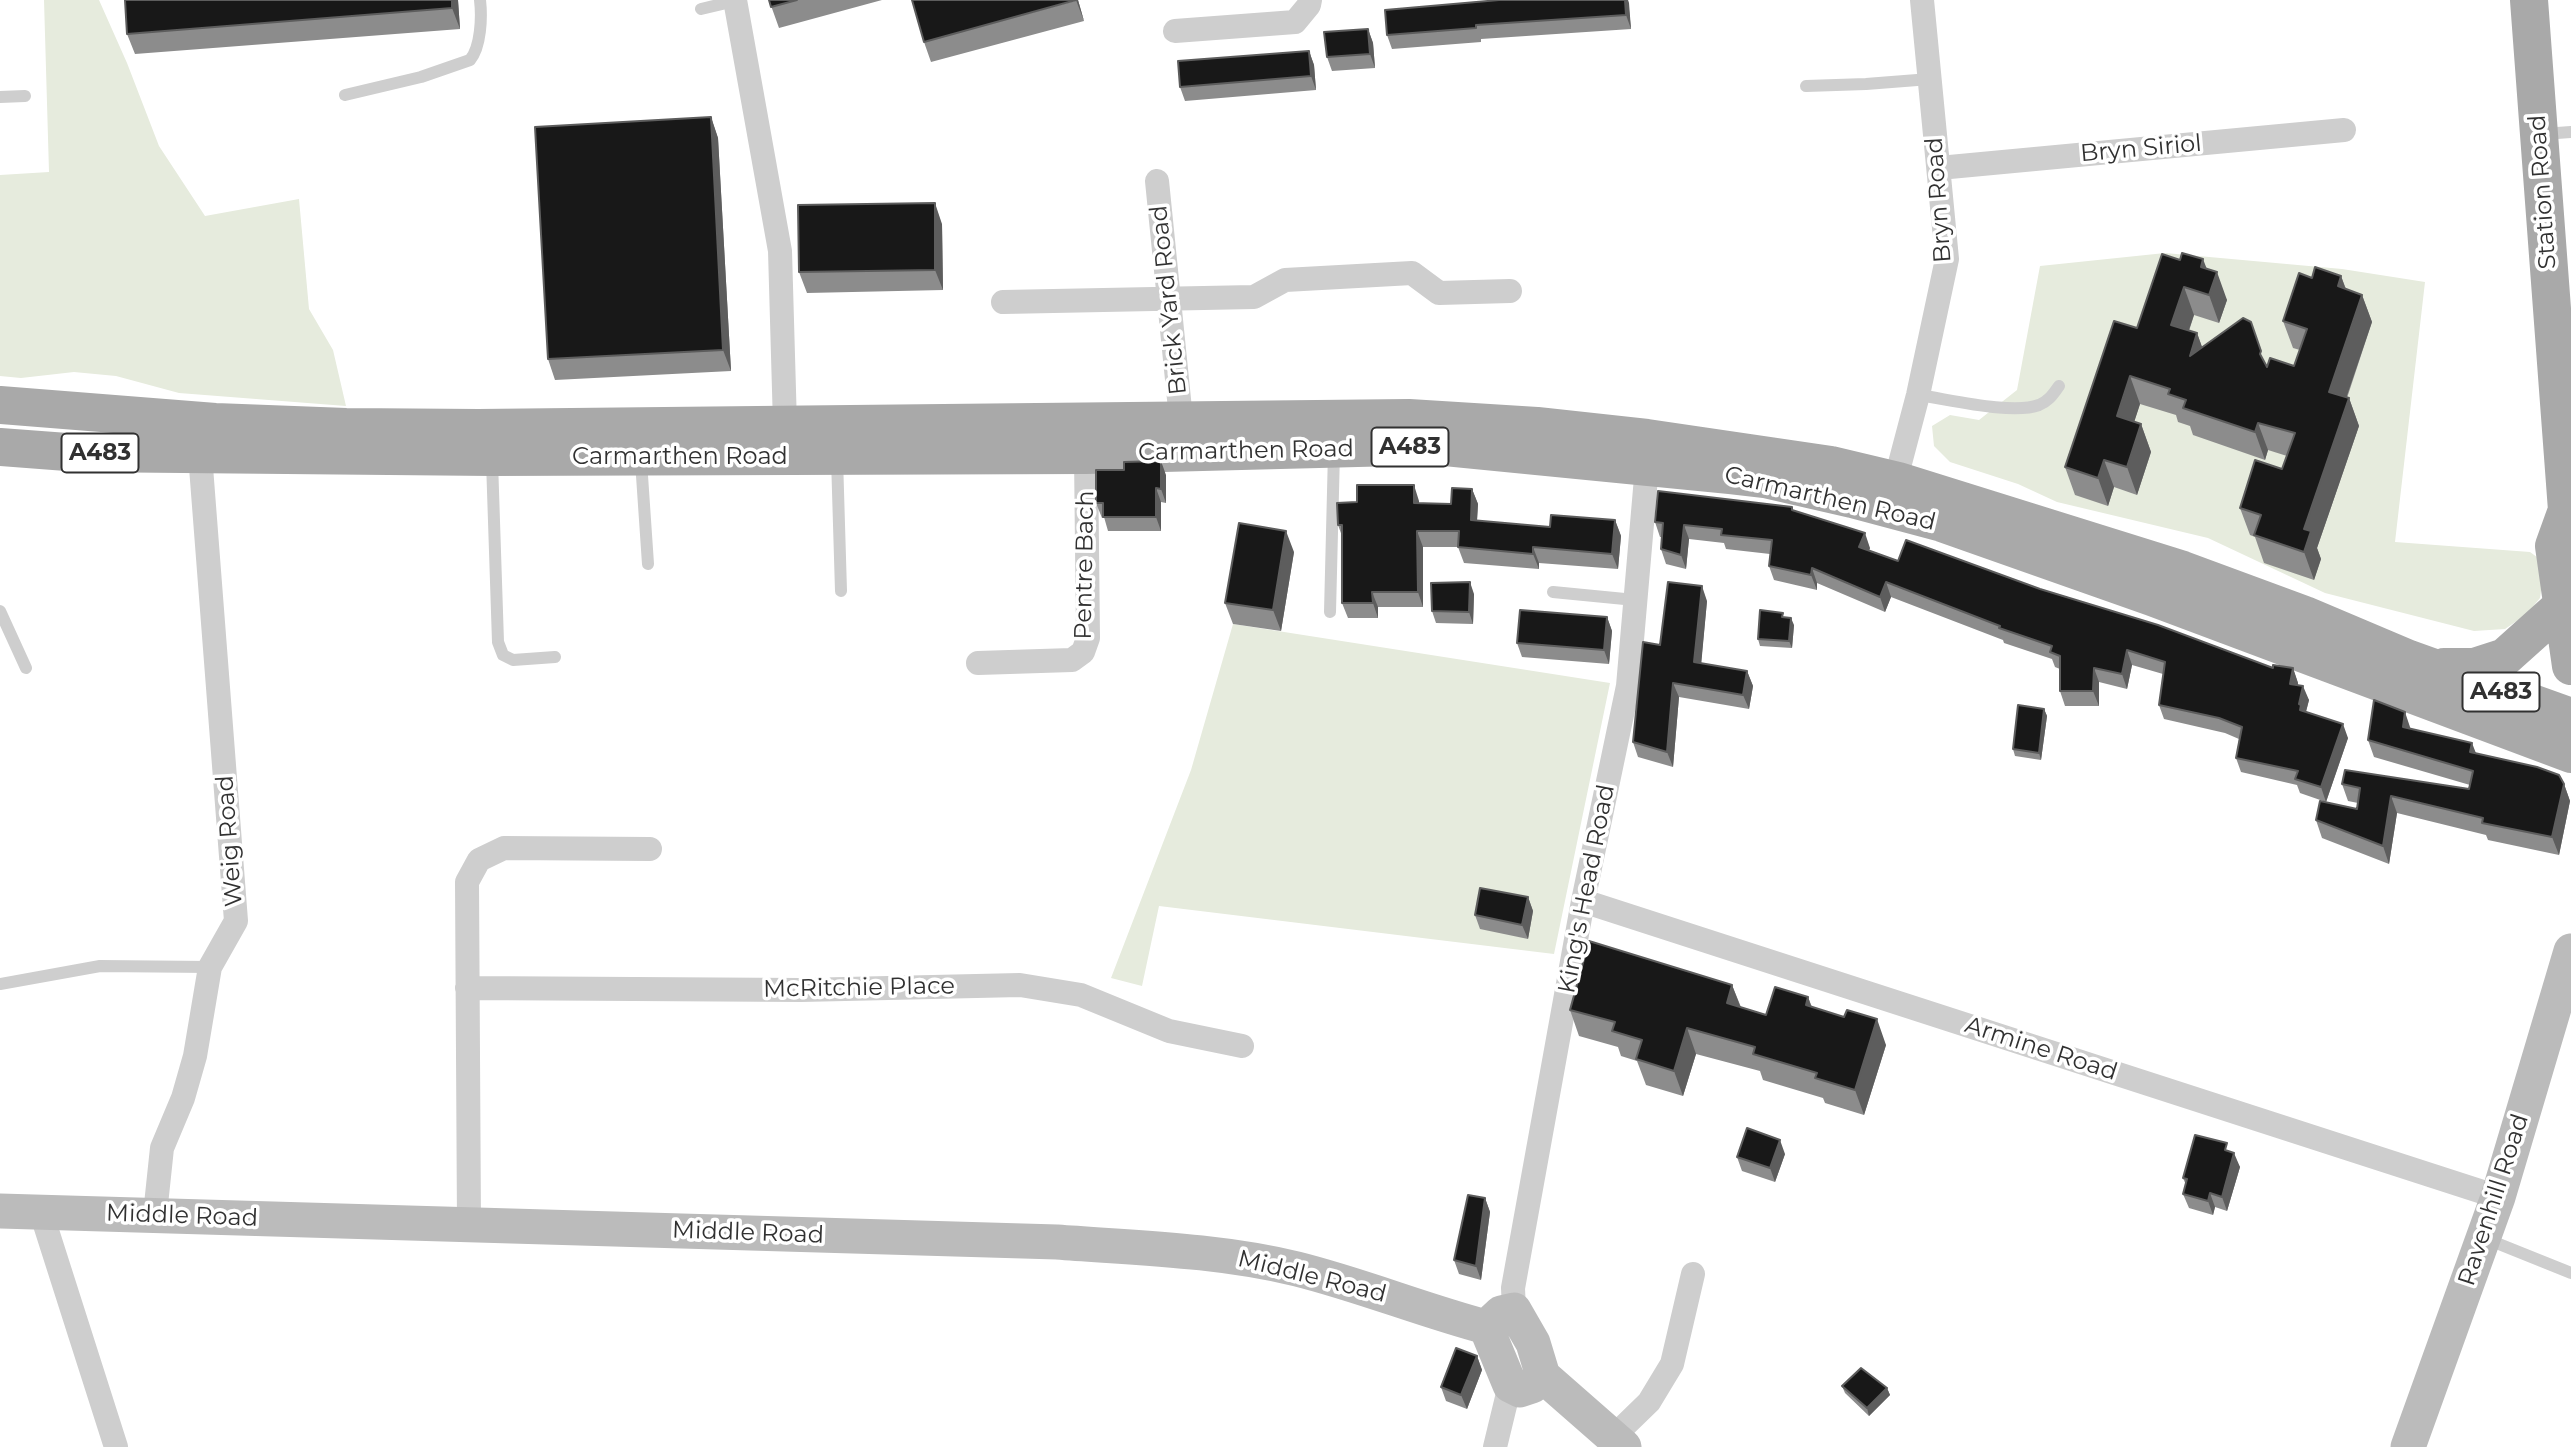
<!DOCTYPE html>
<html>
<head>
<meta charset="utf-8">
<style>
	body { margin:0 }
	canvas { display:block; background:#fff }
</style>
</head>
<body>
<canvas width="2571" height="1447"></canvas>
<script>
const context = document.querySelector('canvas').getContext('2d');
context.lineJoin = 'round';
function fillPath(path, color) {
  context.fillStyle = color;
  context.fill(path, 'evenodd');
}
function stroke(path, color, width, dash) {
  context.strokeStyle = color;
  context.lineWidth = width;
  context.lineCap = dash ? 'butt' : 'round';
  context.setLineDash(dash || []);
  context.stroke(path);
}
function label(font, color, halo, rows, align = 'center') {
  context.font = font + ' Montserrat,sans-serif';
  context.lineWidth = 7;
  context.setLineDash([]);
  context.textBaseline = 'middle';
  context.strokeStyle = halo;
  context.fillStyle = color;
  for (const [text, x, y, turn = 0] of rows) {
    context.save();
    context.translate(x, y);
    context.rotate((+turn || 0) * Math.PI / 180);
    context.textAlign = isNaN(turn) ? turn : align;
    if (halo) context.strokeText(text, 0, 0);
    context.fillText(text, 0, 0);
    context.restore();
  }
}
const green = new Path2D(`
	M44 0H99L127 63 159 146 205 216 299 199 309 309 333 350 346 406 179 393 116 376 74 372 21 378 0 376V175L49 172Z
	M2165 253 2342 269 2425 282 2395 542 2530 552 2541 560 2543 575 2540 598 2527 614 2505 629 2474 631 2325 593 2208 538 2057 502 2018 484 1950 462 1934 446 1932 426 1950 415 1979 420 2017 390 2040 266Z
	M1233 624 1610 683 1554 954 1159 906 1142 986 1111 978 1191 770Z`);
const lane = new Path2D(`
	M701 9 735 1
	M1806 86 1866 84 1930 79
	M345 95 421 77 470 60C481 47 482 17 480 0
	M0 97 25 96
	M2543 134 2571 132
	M1918 395C1948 399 2012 415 2039 405 2049 401 2053 394 2059 386
	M837 458 841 591
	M492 461 498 642 503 655 513 660 555 657
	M641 461 648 564
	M1553 592 1635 600
	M0 611 26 668
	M1330 612 1334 452
	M0 984 100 966 210 967
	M2484 1238 2571 1273`);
const street = new Path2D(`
	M735 0 780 251 785 425
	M1175 31 1295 22 1309 5 1310 0
	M1939 168 2344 130
	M1157 181 1181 419
	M1003 302 1254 297 1285 280 1412 273 1439 293 1510 291
	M1898 481 1899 467 1918 395 1947 259 1922 0
	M978 663 1072 660 1083 652 1088 638 1086 455
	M1583 901 2498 1197
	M467 988 801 990 1020 985 1081 995 1169 1031 1242 1046
	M41 1212 116 1447
	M155 1214 162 1148 183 1098 195 1056 210 967 236 921 200 454
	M469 1226 467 882 479 860 504 848 650 849
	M1514 1310 1513 1288 1583 901 1628 686 1647 466
	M1613 1437 1649 1402 1672 1364 1693 1274
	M1495 1447 1510 1385`);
const secondary = new Path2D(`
	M0 1211 1057 1242C1137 1248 1219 1250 1297 1269 1361 1285 1422 1310 1486 1327
	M1486 1327 1501 1313 1514 1310 1533 1343 1543 1376
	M1486 1327 1510 1385 1520 1390 1532 1386 1543 1376
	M1543 1376 1624 1447
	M2408 1447 2498 1197 2571 951`);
const primary = new Path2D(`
	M2529 0 2567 510 2554 546 2571 666
	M0 405 215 422 346 427 478 428 1409 418 1537 426 1647 438 1831 465 1898 481 2183 570 2305 615 2409 659 2571 717
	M0 447 80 453 492 457 1086 455 1435 446 1730 475 1765 479 1852 499 1942 523 2152 597 2571 754
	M2444 667H2474L2505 657 2562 606`);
const wall = new Path2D(`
	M458 0 460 29 135 54 127 34Z
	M769 0H882L779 28Z
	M1078 0 1084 21 931 62 924 42Z
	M1499 0H1628L1631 29 1481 39V42L1392 49 1387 35Z
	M1368 29 1373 43 1375 68 1332 71 1327 57Z
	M1309 51 1314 65 1316 90 1185 101 1180 87Z
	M711 117 718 138 731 371 555 380 548 359Z
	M942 224 943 290 807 293 799 272Z
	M2180 260 2207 269 2227 300 2219 323 2194 315 2189 331 2197 333 2202 347 2267 367 2294 366 2300 350 2293 348 2283 321 2312 278 2341 276 2346 289 2362 295 2372 322 2347 398H2349L2359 426 2317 548 2321 559 2314 580 2264 563 2255 537 2250 535 2240 508 2282 469 2287 456 2268 450 2265 460 2193 435 2190 426 2178 422 2176 415 2140 404 2134 422 2141 424 2151 452 2137 495 2114 487 2108 506 2075 495 2065 467 2137 328Z
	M1166 475V503L1161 502V531H1108L1104 517 1102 518 1096 503Z
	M1472 489 1478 504 1477 521 1550 527 1615 520 1621 536 1618 569 1539 563V569L1464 563 1458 547H1423V607H1378V618H1348L1342 603V536L1338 525 1357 502 1419 501V503L1451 504Z
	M1794 511 1870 548 1869 550 1898 561 2040 589 2273 668H2293L2298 683V685L2309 700 2306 712 2348 738 2326 802 2300 793 2297 785 2241 772 2236 758 2239 739 2225 733 2164 719 2159 705 2163 674 2132 665 2127 689 2099 682V706H2065L2060 691V669L2055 667 2052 659 2004 643 2003 640 1891 597 1885 612 1817 583V590L1774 580 1769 566 1770 554 1726 549 1724 543 1689 539 1686 569 1666 564 1661 549 1662 537H1660L1655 522Z
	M1294 552 1281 631 1233 624 1225 603Z
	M1474 594 1473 624 1436 623 1432 611Z
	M1707 601 1701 663 1747 671 1753 686 1749 709 1679 697 1673 767 1638 757 1633 742 1660 645Z
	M1607 617 1612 631 1609 664 1522 657 1517 643Z
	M1794 625 1792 648 1760 646 1758 639Z
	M2044 709 2047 716 2041 760 2015 756 2013 749Z
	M2411 729 2476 753 2564 784 2570 801 2559 855 2488 840 2486 835 2397 813 2389 864 2322 838 2316 820 2357 809 2358 803 2348 801 2342 784 2469 789 2470 785 2374 757 2368 740Z
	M1528 897 1533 911 1528 939 1480 929 1475 915Z
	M1732 985 1741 1007 1766 1015 1808 997 1812 1007 1886 1045 1864 1115 1825 1103 1823 1098 1763 1080 1760 1071 1696 1054 1683 1096 1646 1085 1637 1061 1621 1056 1618 1047 1579 1036 1570 1010Z
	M2230 1152 2240 1167 2227 1211 2215 1207 2213 1215 2189 1208 2183 1194 2186 1185 2183 1178Z
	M1785 1154 1775 1182 1742 1171 1737 1157Z
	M1485 1198 1490 1212 1481 1280 1459 1274 1454 1260Z
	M1477 1356 1482 1370 1467 1409 1446 1401 1441 1387Z
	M1842 1386 1887 1388 1890 1395 1869 1416 1845 1393Z`);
const shadedWall = new Path2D(`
	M452 0H458L460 29 452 8Z
	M1076 0H1078L1084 21Z
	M1625 0H1628L1629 3 1631 29 1626 15Z
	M1368 29 1373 43 1375 68 1370 54Z
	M1309 51 1314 65 1316 90 1311 76Z
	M711 117 718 138 731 371 723 350Z
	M935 203 942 224 943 290 935 270Z
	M2203 259 2213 285 2217 272 2227 300 2219 323 2209 295 2201 267Z
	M2341 276 2351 304 2338 286Z
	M2184 287 2194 315 2181 353 2171 325Z
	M2362 295 2372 322 2339 419 2329 392Z
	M2197 333 2207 361 2190 356Z
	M2130 376 2140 404 2127 444 2117 416Z
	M2349 398 2359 426 2317 548 2321 559 2314 580 2304 552V529Z
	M2258 423 2268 450 2265 460 2255 432Z
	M2141 424 2151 452 2137 495 2127 467Z
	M2104 460 2114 487 2108 506 2098 478Z
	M1161 461 1166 475V503L1161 489Z
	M1414 485 1419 501V518L1414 503Z
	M1156 488 1161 502V531L1156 517Z
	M1472 489 1478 504 1476 536 1471 520Z
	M1615 520 1621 536 1618 569 1612 554Z
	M1684 525 1689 539 1686 569 1681 555Z
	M1286 531 1294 552 1281 631 1273 610Z
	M1417 531 1423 547V607L1418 592Z
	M1865 533 1870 548 1865 561 1859 547Z
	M1533 547 1539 563V569L1533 554Z
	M1812 568 1817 583V590L1811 575Z
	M1470 582 1474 594 1473 624 1469 612Z
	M1886 582 1891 597 1885 612 1880 597Z
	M1702 586 1707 601 1700 677 1694 662Z
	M1372 592 1378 607V618L1373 603Z
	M1607 617 1612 631 1609 664 1604 650Z
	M1791 618 1794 625 1792 648 1789 641Z
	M2127 650 2132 665 2127 689 2122 674Z
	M2094 668 2099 682V706L2093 691Z
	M2293 668 2298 683 2295 698 2290 684Z
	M1747 671 1753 686 1749 709 1743 695Z
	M1673 683 1679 697 1673 767 1667 752Z
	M2303 686 2309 700 2305 715V724L2299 704Z
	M2044 709 2047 716 2041 760 2039 753Z
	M2405 712 2411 730 2403 727Z
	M2343 724 2348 738 2326 802 2321 787Z
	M2472 743 2479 761 2470 752Z
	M2564 784 2570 801 2559 855 2552 837Z
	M2391 796 2397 813 2389 864 2383 846Z
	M1528 897 1533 911 1528 939 1522 925Z
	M1732 985 1742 1011 1727 1003Z
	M1808 997 1817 1023 1806 1005Z
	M1877 1019 1886 1045 1864 1115 1855 1090Z
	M1687 1028 1696 1054 1683 1096 1674 1071Z
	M1780 1140 1785 1154 1775 1182 1770 1168Z
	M2234 1153 2240 1167 2227 1211 2222 1197Z
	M2210 1193 2215 1207 2213 1215 2208 1201Z
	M1485 1198 1490 1212 1481 1280 1476 1266Z
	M1477 1356 1482 1370 1467 1409 1461 1395Z
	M1887 1388 1890 1395 1869 1416 1867 1408Z`);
const building = new Path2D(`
	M125 0H452V8L127 34Z
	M769 0H797L771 7Z
	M912 0H1076L924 42Z
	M1499 0H1625L1626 15 1476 25V28L1387 35 1385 10Z
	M1368 29 1370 54 1327 57 1324 32Z
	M1309 51 1311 76 1180 87 1178 61Z
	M711 117 723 350 548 359 535 127Z
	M935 203V270L799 272 798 205Z
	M2182 253 2203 259 2201 267 2217 272 2209 295 2184 287 2171 325 2197 333 2190 356 2243 318 2251 322 2261 351 2260 354 2267 367 2270 358 2294 366 2307 329 2283 321 2299 273 2312 278 2315 267 2341 276 2338 286 2362 295 2329 392 2349 398 2304 529 2311 531 2304 552 2254 535 2261 515 2240 508 2255 460 2282 469 2295 433 2258 423 2255 432 2183 408 2186 400 2168 394 2170 389 2130 376 2117 416 2141 424 2127 467 2104 460 2098 478 2065 467 2114 321 2137 328 2162 254 2180 260Z
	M1161 461V489L1156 488V517H1103V503H1096V470H1124V462Z
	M1357 485H1414V503L1451 504 1452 488 1472 489 1471 520 1550 527 1551 515 1615 520 1612 554 1533 547V554L1458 547 1459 531H1417L1418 592H1372L1373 603H1342V525H1338L1337 503 1357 502Z
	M1658 491 1792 507V510L1865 533 1859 547 1898 561 1906 540 2040 589 2158 625 2273 668V665L2293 668 2290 684 2303 686 2299 704 2301 705 2300 710 2343 724 2321 787 2295 779 2298 771 2236 758 2242 727 2219 718 2159 705 2165 662 2127 650 2122 674 2094 668 2093 691H2060V656L2050 652 2052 646 1999 628 2000 626 1886 582 1880 597 1812 568 1811 575 1769 566 1772 540 1721 535 1722 529 1684 525 1681 555 1661 549 1663 523 1655 522Z
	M1239 523 1286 531 1273 610 1225 603Z
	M1470 582 1469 612 1432 611 1431 583Z
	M1668 582 1702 586 1694 662 1747 671 1743 695 1673 683 1667 752 1633 742 1643 642 1660 645Z
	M1520 610 1607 617 1604 650 1517 643Z
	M1760 610 1783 613 1782 617 1791 618 1789 641 1758 639Z
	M2374 700 2405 712 2403 727 2472 743 2470 752 2537 767 2559 775 2564 784 2552 837 2482 823 2483 818 2391 796 2383 846 2316 820 2320 801 2357 809 2360 788 2342 784 2345 770 2469 789 2473 771 2368 740Z
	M2018 705 2044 709 2039 753 2013 749Z
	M1480 888 1528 897 1522 925 1475 915Z
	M1589 941 1732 985 1727 1003 1766 1015 1775 987 1808 997 1806 1005 1844 1017 1847 1010 1877 1019 1855 1090 1815 1078 1817 1073 1753 1054 1755 1047 1687 1028 1674 1071 1636 1059 1642 1040 1612 1031 1615 1022 1570 1010Z
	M1747 1128 1780 1140 1770 1168 1737 1157Z
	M2195 1135 2227 1143 2225 1150 2234 1153 2222 1197 2210 1193 2208 1201 2183 1194 2187 1179 2183 1178Z
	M1468 1195 1485 1198 1476 1266 1454 1260Z
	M1456 1348 1477 1356 1461 1395 1441 1387Z
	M1861 1368 1887 1388 1867 1408 1842 1386Z`);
const shields = [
	[1410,447,77],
	[100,453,77],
	[2501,692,77]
];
const shieldNames = [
	["A483",1410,447],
	["A483",100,453],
	["A483",2501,692]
];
const streetNames = [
	["Bryn Siriol",2141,149,-5],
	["Station Road",2543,192,-94],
	["Bryn Road",1939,200,-94],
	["Brick Yard Road",1169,300,-96],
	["Carmarthen Road",1246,451,-1],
	["Carmarthen Road",680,457],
	["Carmarthen Road",1830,499,13],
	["Pentre Bach",1085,565,-89],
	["Weig Road",230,841,-94],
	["King's Head Road",1587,889,-79],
	["McRitchie Place",859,988,-1],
	["Armine Road",2041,1049,18],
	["Ravenhill Road",2494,1200,-72],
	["Middle Road",182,1216,2],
	["Middle Road",748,1233,2],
	["Middle Road",1312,1277,14]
];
fillPath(green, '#e6ebdd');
stroke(lane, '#cecece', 12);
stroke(street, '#cecece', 24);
stroke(secondary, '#bbb', 35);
stroke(primary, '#a9a9a9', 38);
fillPath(wall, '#8c8c8c');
fillPath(shadedWall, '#5d5d5d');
fillPath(building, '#181818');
stroke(building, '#5d5d5d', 2);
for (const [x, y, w] of shields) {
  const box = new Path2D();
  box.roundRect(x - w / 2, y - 19.5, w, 39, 5);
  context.fillStyle = '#fff';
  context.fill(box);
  stroke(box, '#313131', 2);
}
label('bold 23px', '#313131', null, shieldNames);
label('24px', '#313131', '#fff', streetNames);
</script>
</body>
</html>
